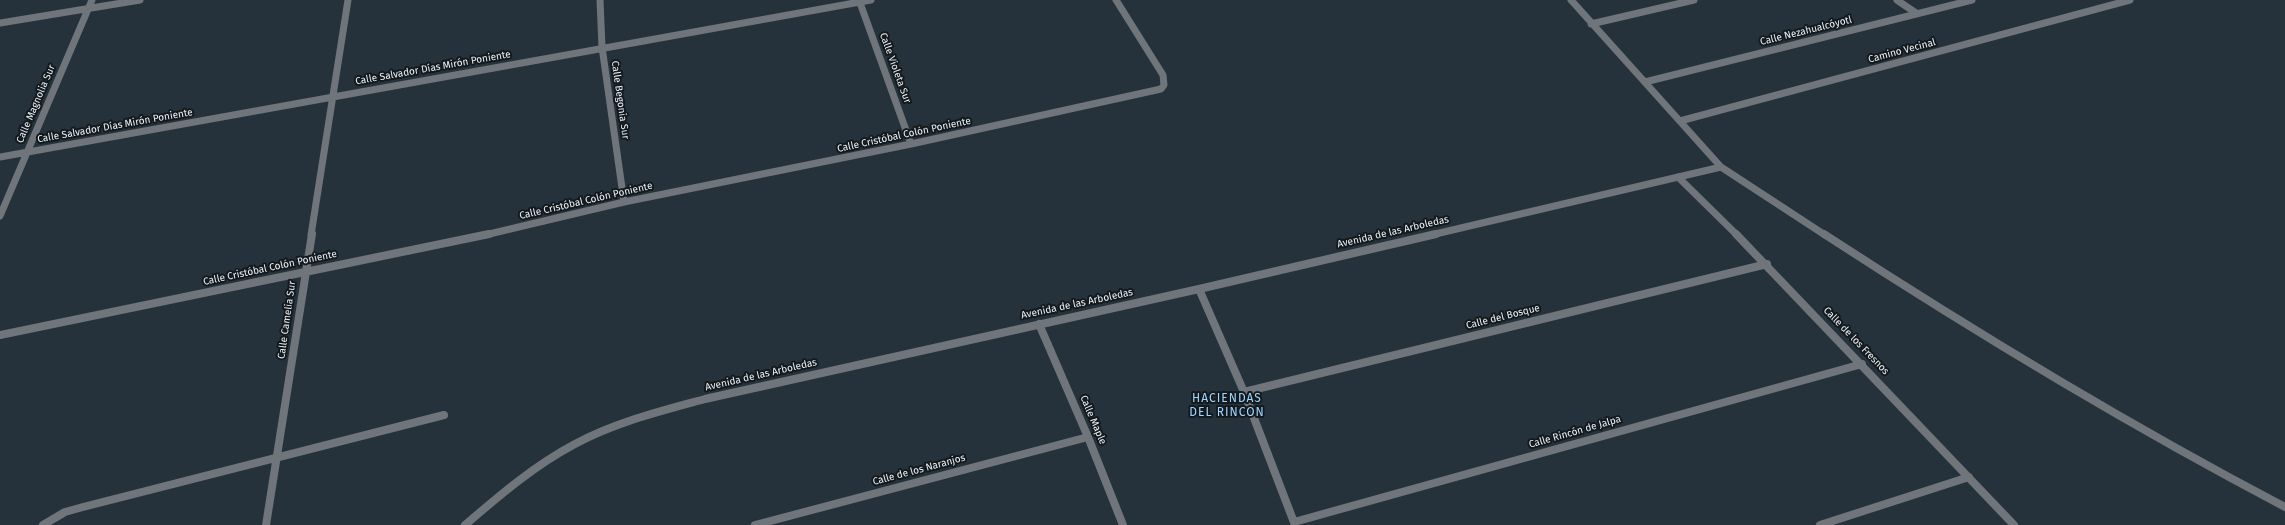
<!DOCTYPE html>
<html>
<head>
<meta charset="utf-8">
<style>
	body { margin:0 }
	canvas { display:block; background:#25323b }
</style>
</head>
<body>
<canvas width="2285" height="525"></canvas>
<script>
const context = document.querySelector('canvas').getContext('2d');
context.lineJoin = 'round';
function stroke(path, color, width, dash) {
  context.strokeStyle = color;
  context.lineWidth = width;
  context.lineCap = dash ? 'butt' : 'round';
  context.setLineDash(dash || []);
  context.stroke(path);
}
function label(font, color, halo, rows, align = 'center') {
  context.font = font + ' "Fira Sans",sans-serif';
  context.lineWidth = 4;
  context.setLineDash([]);
  context.textBaseline = 'middle';
  context.strokeStyle = halo;
  context.fillStyle = color;
  for (const [text, x, y, turn = 0] of rows) {
    context.save();
    context.translate(x, y);
    context.rotate((+turn || 0) * Math.PI / 180);
    context.textAlign = isNaN(turn) ? turn : align;
    if (halo) context.strokeText(text, 0, 0);
    context.fillText(text, 0, 0);
    context.restore();
  }
}
const streetFar1 = new Path2D(`
	M600 0 602 47 624 202
	M859 0 911 144
	M1571 0 1721 167 1825 235
	M1897 0 1916 13
	M0 23 140 0
	M1591 24 1694 0
	M1645 82 1972 0
	M1680 121 2130 0
	M0 157 871 0
	M1678 177 1737 235
	M0 216 92 0
	M311 235 348 0
	M485 235 624 202 911 144 1161 89 1164 85 1163 75 1116 0
	M1431 235 1721 167`);
const street = new Path2D(`
	M1736 234 2014 525
	M1824 234C1973 331 2127 424 2285 507
	M1199 289 1244 392 1295 525
	M1039 324 1088 437 1123 525
	M0 335 489 234
	M1244 392 1767 264
	M1294 522 1862 364
	M43 525 65 512 83 507 444 415
	M266 525 312 234
	M465 525C500 495 535 465 575 444 616 422 661 411 705 399L1199 289 1436 234
	M755 525 1088 437
	M1820 525 1969 477`);
const streetNames = [
	["Calle Nezahualcóyotl",1806,31,-14],
	["Camino Vecinal",1902,51,-15],
	["Calle Salvador Días Mirón Poniente",433,68,-10],
	["Calle Violeta Sur",895,68,70],
	["Calle Begonia Sur",620,100,82],
	["Calle Magnolia Sur",36,104,-67],
	["Calle Salvador Días Mirón Poniente",115,126,-10],
	["Calle Cristóbal Colón Poniente",904,135,-12],
	["Calle Cristóbal Colón Poniente",586,201,-13],
	["Avenida de las Arboledas",1393,232,-13],
	["Calle Cristóbal Colón Poniente",270,268,-12],
	["Avenida de las Arboledas",1077,304,-12],
	["Calle del Bosque",1503,317,-14],
	["Calle Camelia Sur",287,320,-82],
	["Calle de los Fresnos",1856,341,46],
	["Avenida de las Arboledas",761,375,-13],
	["Calle Maple",1093,420,67],
	["Calle Rincón de Jalpa",1575,432,-16],
	["Calle de los Naranjos",919,470,-15]
];
const quarterNames = [
	["HACIENDAS",1227,399],
	["DEL RINCON",1227,413]
];
stroke(streetFar1, '#6f757a', 7);
stroke(street, '#6f757a', 8);
label('10px', '#ebf3f9', '#13191d', streetNames);
context.letterSpacing = '1px';
label('12px', '#9fd7ff', '#13191d', quarterNames);
context.letterSpacing = '0px';
</script>
</body>
</html>
